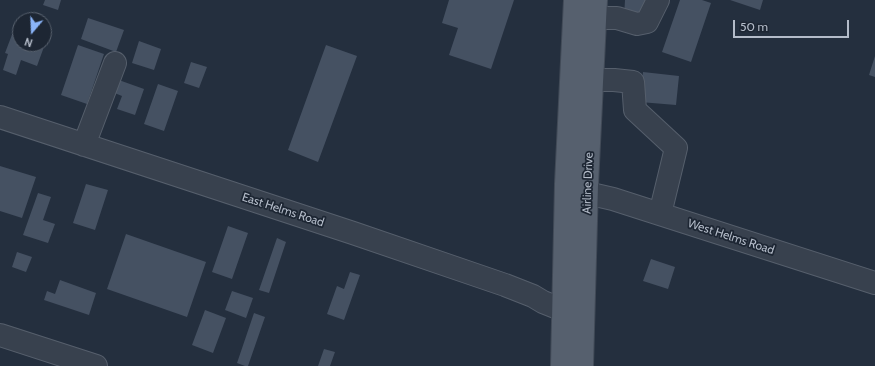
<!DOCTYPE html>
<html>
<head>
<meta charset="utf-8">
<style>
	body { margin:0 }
	#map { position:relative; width:875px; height:366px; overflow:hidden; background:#242f3e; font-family:Cabin,sans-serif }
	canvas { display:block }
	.north { position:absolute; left:12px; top:12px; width:40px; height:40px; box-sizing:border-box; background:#1d2633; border:1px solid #59626f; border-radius:50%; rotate:199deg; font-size:11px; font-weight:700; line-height:16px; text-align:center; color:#b4bcc9 }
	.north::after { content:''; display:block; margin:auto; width:14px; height:18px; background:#8ab4f8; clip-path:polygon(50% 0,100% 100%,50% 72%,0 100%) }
	.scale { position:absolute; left:733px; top:20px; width:116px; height:18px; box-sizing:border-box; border:2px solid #b4bcc9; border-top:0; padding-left:5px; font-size:12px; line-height:14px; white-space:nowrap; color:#b4bcc9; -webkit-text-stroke:3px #1d2633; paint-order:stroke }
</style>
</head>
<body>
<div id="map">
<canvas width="875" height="366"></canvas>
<div class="north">N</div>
<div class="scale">50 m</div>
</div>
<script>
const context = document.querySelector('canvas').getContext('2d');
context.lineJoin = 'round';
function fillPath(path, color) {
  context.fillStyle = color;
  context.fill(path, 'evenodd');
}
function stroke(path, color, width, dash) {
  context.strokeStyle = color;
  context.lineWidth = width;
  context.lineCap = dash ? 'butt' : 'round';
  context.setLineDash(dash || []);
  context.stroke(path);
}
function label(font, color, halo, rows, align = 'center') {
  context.font = font + ' Cabin,sans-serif';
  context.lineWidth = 3.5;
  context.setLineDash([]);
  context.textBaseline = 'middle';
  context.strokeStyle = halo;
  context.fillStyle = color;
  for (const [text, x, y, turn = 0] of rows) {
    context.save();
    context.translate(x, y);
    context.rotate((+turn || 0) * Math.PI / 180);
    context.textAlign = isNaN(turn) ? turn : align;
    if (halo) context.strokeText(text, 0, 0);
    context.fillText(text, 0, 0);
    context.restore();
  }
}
const building = new Path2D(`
	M45 0H61L58 10 43 5Z
	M449 0H514L491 69 449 55 458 28 442 23Z
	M625 0H646L645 19 624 18Z
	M680 0H702L711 3 691 62 662 52Z
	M730 0H763L760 10Z
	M88 18 124 30 116 52 81 39Z
	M13 32 20 34V44H45L37 66 21 60 16 75 3 70 8 54 5 53Z
	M139 41 161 49 154 70 132 63Z
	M78 45 104 54 87 104 61 95Z
	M326 45 357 56 318 162 288 150Z
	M875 56V77L869 75Z
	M191 62 207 67 199 88 184 83Z
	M643 72 679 76 676 105 640 102Z
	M116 79 144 89 135 115 117 109 122 96 112 92Z
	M158 84 178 91 164 131 144 124Z
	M0 166 36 177 22 218 0 211Z
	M86 184 108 190 95 230 73 223Z
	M38 193 51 197 43 220 55 224 48 243 23 235Z
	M228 226 248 233 232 279 212 272Z
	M126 234 206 262 187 317 107 289Z
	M277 238 286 242 269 293 259 290Z
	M17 252 32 257 26 272 12 267Z
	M651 259 675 267 668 289 643 281Z
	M350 272 360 275 344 320 327 314 337 286 344 289Z
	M60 280 96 293 89 315 44 300 47 291 55 294Z
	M232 291 253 298 246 318 225 310Z
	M205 310 226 318 213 353 192 345Z
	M254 313 265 317 248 366H245L237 363Z
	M324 349 335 352 330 366H318Z`);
const minor = new Path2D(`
	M595 18H617L637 24 647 22 658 0
	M593 80H614L633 82 635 110 676 148 660 214
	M0 117 353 233 505 285 533 296 543 302 563 310
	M84 145 115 63
	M587 193 613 199 875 283
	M0 335 96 366`);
const major = new Path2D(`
	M562 366 566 184 575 0
	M582 366 587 185 596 0`);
const streetNames = [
	["Airline Drive",588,183,-88],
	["East Helms Road",283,210,18],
	["West Helms Road",731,237,18]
];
fillPath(building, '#455162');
stroke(minor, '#565f6c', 24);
stroke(major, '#414a57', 24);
stroke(minor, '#38414e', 22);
stroke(major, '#56606e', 22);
label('12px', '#b4bcc9', '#1d2633', streetNames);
</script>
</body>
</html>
